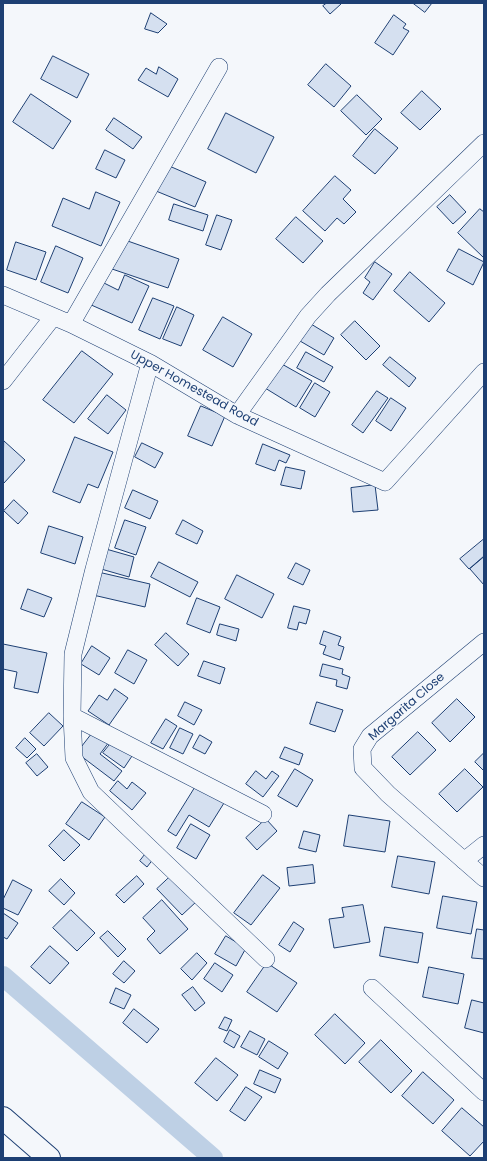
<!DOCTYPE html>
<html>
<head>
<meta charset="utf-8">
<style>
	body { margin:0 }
	#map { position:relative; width:487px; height:1161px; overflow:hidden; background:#f4f7fb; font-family:Poppins,sans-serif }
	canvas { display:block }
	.frame { position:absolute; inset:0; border:4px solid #1d3f73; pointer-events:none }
</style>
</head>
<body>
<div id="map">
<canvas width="487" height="1161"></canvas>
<div class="frame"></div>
</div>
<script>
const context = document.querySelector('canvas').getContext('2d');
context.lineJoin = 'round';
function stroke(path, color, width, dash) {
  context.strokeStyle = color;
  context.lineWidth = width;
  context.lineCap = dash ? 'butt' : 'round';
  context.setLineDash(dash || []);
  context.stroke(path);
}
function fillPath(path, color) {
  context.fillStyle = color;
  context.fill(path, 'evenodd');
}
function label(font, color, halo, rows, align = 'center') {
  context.font = font + ' Poppins,sans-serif';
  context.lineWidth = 3;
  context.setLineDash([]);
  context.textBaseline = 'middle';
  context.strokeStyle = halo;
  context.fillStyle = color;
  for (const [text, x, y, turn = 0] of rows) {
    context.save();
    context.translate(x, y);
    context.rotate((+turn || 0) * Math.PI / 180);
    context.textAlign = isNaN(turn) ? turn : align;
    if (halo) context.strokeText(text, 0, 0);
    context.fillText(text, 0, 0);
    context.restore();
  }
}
const canal = new Path2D(`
	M3 976 213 1158`);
const building = new Path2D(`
	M327 3H340L341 4 330 14 323 6Z
	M413 3H432L425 12Z
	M151 13 167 24 158 33 145 29Z
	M394 15 406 24 403 28 409 31 393 55 375 43Z
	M53 56 89 74 77 98 41 79Z
	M326 64 351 86 334 107 308 85Z
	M159 67 178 79 168 97 138 80 146 68 156 74Z
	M422 91 441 109 420 130 401 113Z
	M31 94 71 121 53 149 13 122Z
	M357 95 382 119 366 135 341 111Z
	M226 113 274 137 256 173 208 149Z
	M114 118 142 137 133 149 106 130Z
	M375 129 398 148 375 174 353 156Z
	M105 150 125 160 116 178 96 169Z
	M167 165 206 182 195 207 156 191Z
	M335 176 351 190 343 199 356 212 344 224 337 218 325 231 303 211Z
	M96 192 120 202 101 246 52 226 63 198 89 209Z
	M450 195 466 212 453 224 437 207Z
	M174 204 208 215 203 231 169 220Z
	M480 209 484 212V258L458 233Z
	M217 215 232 220 221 250 206 245Z
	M296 217 323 241 303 263 276 239Z
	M122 239 179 259 168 288 112 269Z
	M16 242 46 252 36 280 7 270Z
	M56 246 83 258 68 293 41 282Z
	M459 249 484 262 473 285 447 271Z
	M375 262 392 274 373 300 363 293 370 282 365 278Z
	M410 272 445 303 429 322 394 291Z
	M125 275 149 286 132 323 89 304 100 281 118 290Z
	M153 298 174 306 160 339 139 330Z
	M177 307 194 315 181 346 163 339Z
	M223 317 252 334 233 367 203 350Z
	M355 321 380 346 366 360 341 335Z
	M311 324 334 338 324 355 300 341Z
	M82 351 113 374 74 423 43 400Z
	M306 352 333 367 324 382 297 368Z
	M390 357 416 378 409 387 383 365Z
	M280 363 312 381 296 407 265 388Z
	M315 383 330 392 315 417 300 408Z
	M377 391 388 398 363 433 352 425Z
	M107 395 126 410 108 434 88 419Z
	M391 398 406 408 391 431 376 421Z
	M201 406 225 416 212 446 188 436Z
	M75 437 113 452 98 488 88 484 80 503 53 492Z
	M4 441 25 460 4 483 3 482Z
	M142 443 163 453 155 468 135 457Z
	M263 444 290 455 286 463 279 460 275 471 256 464Z
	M286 467 305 471 301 489 281 485Z
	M375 485 378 510 353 512 351 488Z
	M133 490 158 501 150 519 125 508Z
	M14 500 28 513 18 524 4 511Z
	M125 520 146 527 136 555 115 548Z
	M183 520 203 531 197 544 176 534Z
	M49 526 83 537 75 564 41 553Z
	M484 539V556L469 569 460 559Z
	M106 549 134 557 129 577 101 569Z
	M484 557V585L470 569Z
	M159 562 198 582 190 597 151 577Z
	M296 563 310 570 303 585 288 578Z
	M98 572 150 584 145 607 93 595Z
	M237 575 274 594 262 618 225 599Z
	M28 589 52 598 44 617 21 609Z
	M197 598 220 607 210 633 187 624Z
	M294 606 310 610 306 624 299 622 297 630 288 628Z
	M220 624 239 629 236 641 217 635Z
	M324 631 341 637 338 645 344 647 340 660 323 654 326 646 320 644Z
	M166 633 189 654 178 666 155 645Z
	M3 644 47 653 38 693 14 688 17 672 3 669Z
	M92 646 110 658 99 675 81 664Z
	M128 650 147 660 134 684 115 673Z
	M204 661 225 668 220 684 198 676Z
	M323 664 343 669 342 674 350 677 347 689 336 686 337 680 320 676Z
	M115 689 128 698 109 725 88 711 99 695 107 700Z
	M457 699 475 717 450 742 432 723Z
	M185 702 202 710 194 725 178 716Z
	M317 702 343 710 335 732 310 724Z
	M49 713 63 726 44 746 30 733Z
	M166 719 177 726 163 749 151 743Z
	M180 728 193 734 183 754 170 748Z
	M94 731 109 742 100 754 122 771 114 781 77 753Z
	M418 732 436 750 410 775 392 757Z
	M200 735 212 742 205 754 193 748Z
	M25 738 36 749 27 758 16 748Z
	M112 742 132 756 124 768 103 753Z
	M285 747 303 754 299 765 280 758Z
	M484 753V771L475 762Z
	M37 754 48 767 37 776 26 763Z
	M295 769 313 780 297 807 278 796Z
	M465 769 483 787 457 812 439 794Z
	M256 771 266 779 272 771 279 776 263 797 246 784Z
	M118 781 127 789 132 782 146 793 132 810 110 791Z
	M196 786 224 803 209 827 189 815 176 836 168 831Z
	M82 802 105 817 89 840 66 824Z
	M349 815 390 821 385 852 344 846Z
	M266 819 277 831 257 850 246 838Z
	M191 824 210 835 196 859 177 848Z
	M64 830 80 845 64 861 49 846Z
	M304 831 320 835 316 852 299 848Z
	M147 852 154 858 147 867 140 861Z
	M398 856 435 862 429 894 392 887Z
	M313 865 315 883 289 886 287 868Z
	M172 875 197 901 182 915 157 889Z
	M263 875 280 888 251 925 234 913Z
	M137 876 144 884 124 903 116 895Z
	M61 879 75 893 64 905 49 891Z
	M13 880 32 890 18 915 3 908V900Z
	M443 896 477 902 471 934 437 928Z
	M162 900 188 929 160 954 147 939 155 931 143 918Z
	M363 905 370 942 334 948 329 919 344 917 342 908Z
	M71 910 95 933 77 951 53 928Z
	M3 913 18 923 7 939 3 937Z
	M294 922 304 929 290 952 279 945Z
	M385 927 423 933 418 963 380 956Z
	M477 929 484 930V959L472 958Z
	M108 931 126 949 118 957 100 938Z
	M226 936 246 948 236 966 215 954Z
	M50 946 69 963 50 984 31 967Z
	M197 953 207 963 192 980 181 969Z
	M124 961 135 971 124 983 113 974Z
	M215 963 233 975 222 992 204 979Z
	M267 963 297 983 277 1012 247 992Z
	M429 967 464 974 458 1004 423 997Z
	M193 987 205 1003 195 1011 182 995Z
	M116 988 131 995 124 1009 110 1003Z
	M472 1000 484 1003V1033L465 1028Z
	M134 1009 159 1029 147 1043 123 1023Z
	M335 1014 365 1043 345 1064 315 1035Z
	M225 1017 232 1020 227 1031 219 1028Z
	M230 1030 240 1036 234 1048 224 1042Z
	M250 1031 265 1039 257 1055 241 1047Z
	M381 1040 412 1071 391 1093 359 1062Z
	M269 1041 288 1053 278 1069 259 1057Z
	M216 1058 238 1075 217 1101 195 1083Z
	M260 1070 281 1079 275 1093 254 1084Z
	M423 1072 454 1100 433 1124 402 1096Z
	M246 1087 262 1097 245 1121 230 1111Z
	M462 1108 484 1127V1141L470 1156 442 1131Z`);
const minor = new Path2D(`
	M3 295 71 324 150 363 237 415 385 482 484 372
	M71 324 219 67
	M150 363 94 569 73 654 72 716 74 758 91 792 266 959
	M3 381 53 317
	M237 415 308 316 328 294 484 143
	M484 642 370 736 362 749 363 768 388 794 484 878
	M72 716 263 814
	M464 861 484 845
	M372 988 484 1092`);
const primary = new Path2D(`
	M3 1118 49 1158`);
const streetNames = [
	["Upper Homestead Road",194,389,29],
	["Margarita Close",407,707,-41]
];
stroke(canal, '#bed0e5', 20);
fillPath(building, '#d5e0f0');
stroke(building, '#1d3f73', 1);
stroke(minor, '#1d3f73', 18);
stroke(primary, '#1d3f73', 24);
stroke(minor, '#f4f7fb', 17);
stroke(primary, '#f4f7fb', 22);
label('12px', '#1d3f73', '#f4f7fb', streetNames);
</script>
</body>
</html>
